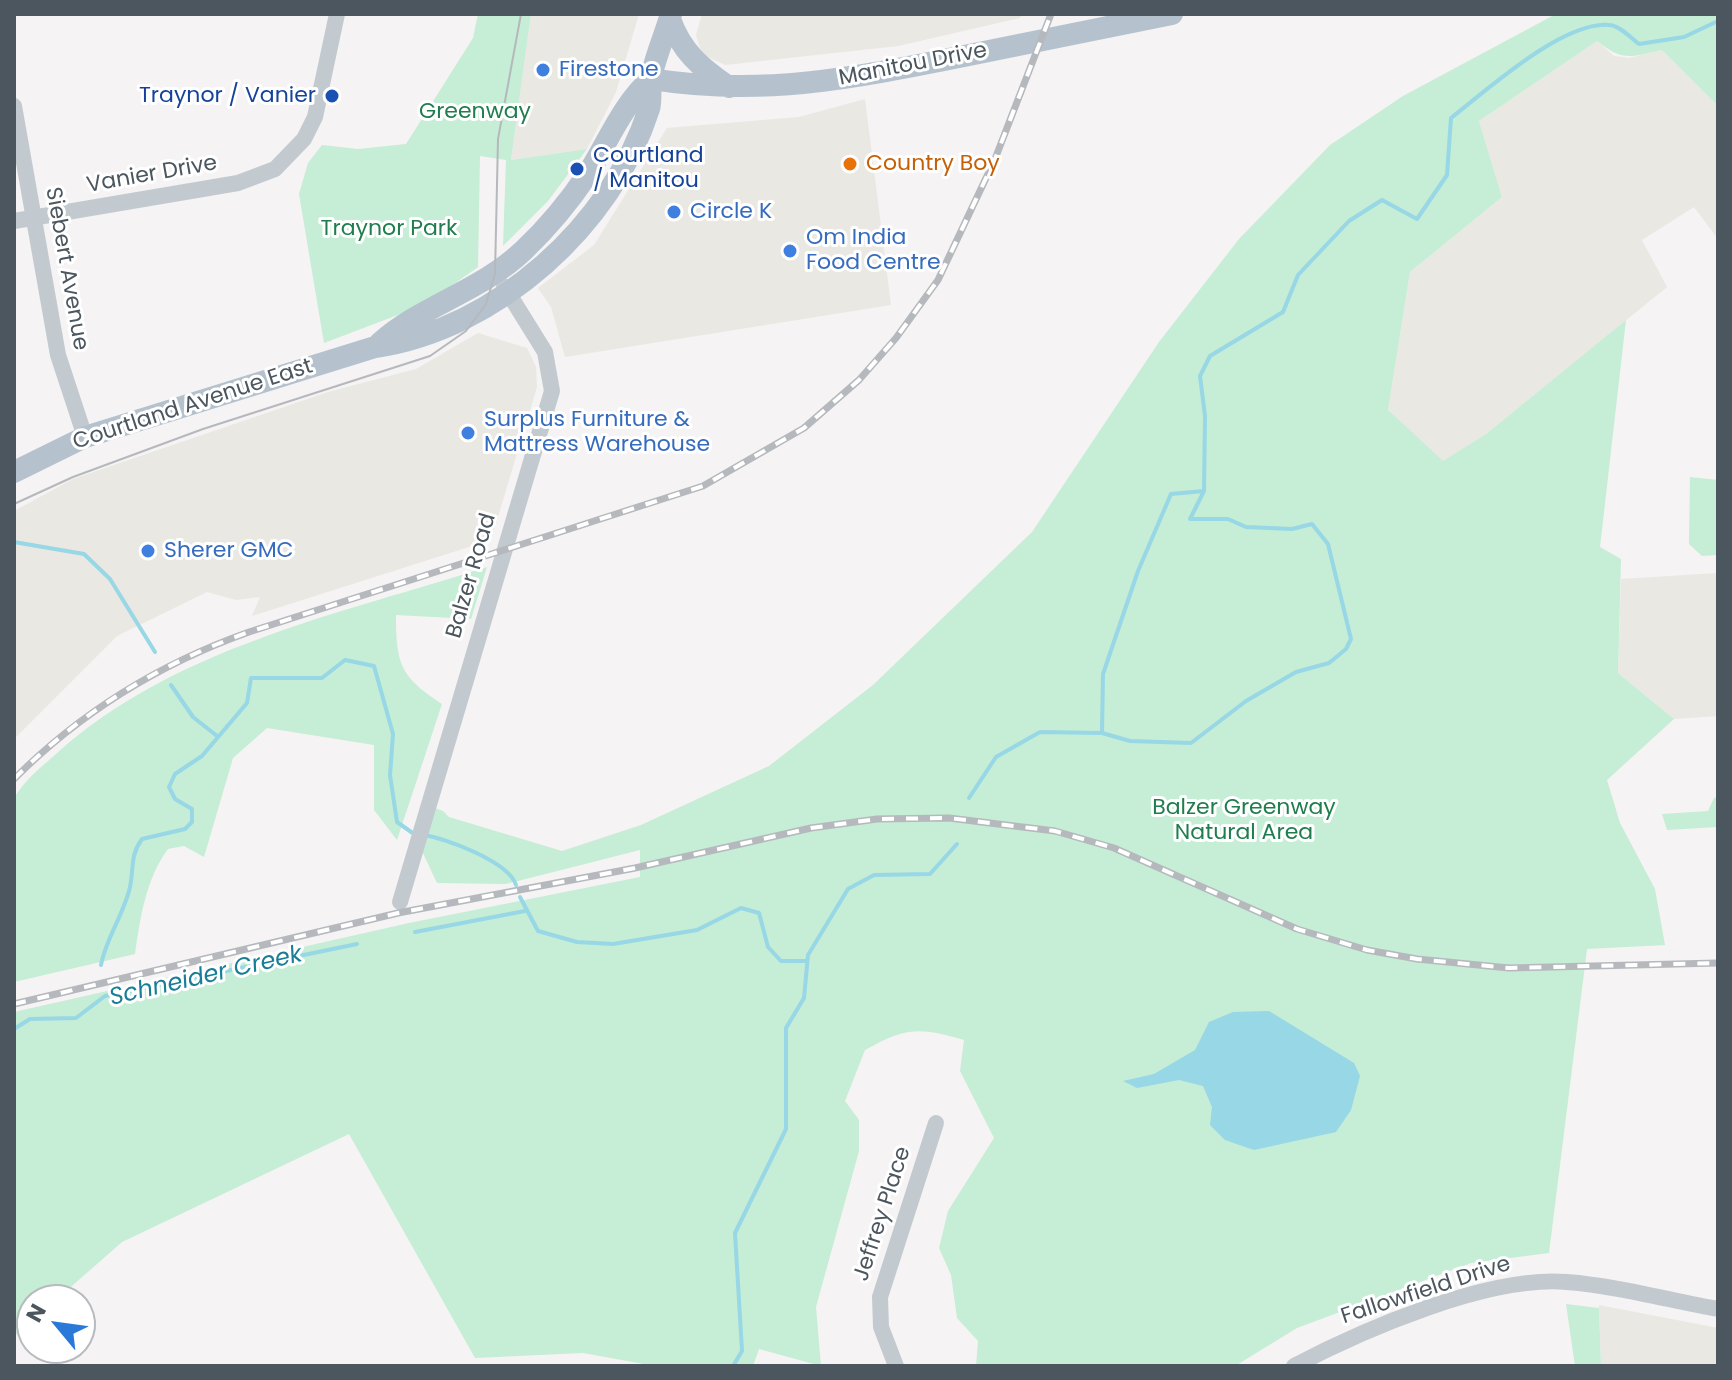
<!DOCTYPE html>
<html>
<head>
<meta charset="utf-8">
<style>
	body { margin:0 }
	#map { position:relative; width:1732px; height:1380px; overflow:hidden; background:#f5f3f3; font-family:Poppins,sans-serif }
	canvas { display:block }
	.frame { position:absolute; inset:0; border:16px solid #4c565f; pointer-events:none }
	.north { position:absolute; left:16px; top:1284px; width:80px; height:80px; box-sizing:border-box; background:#fff; border:2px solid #b7bbbf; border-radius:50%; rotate:299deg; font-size:22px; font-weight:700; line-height:32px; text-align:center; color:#4c565f }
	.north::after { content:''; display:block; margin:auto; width:28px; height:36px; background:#2a78d7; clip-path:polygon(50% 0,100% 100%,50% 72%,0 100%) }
</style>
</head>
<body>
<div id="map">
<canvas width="1732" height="1380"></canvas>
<div class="frame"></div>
<div class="north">N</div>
</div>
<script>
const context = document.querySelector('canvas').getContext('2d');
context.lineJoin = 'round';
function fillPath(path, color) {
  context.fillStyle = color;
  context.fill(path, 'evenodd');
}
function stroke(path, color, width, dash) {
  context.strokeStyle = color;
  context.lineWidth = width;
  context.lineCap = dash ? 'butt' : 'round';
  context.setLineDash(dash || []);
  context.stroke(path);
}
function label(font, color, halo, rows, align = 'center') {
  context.font = font + ' Poppins,sans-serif';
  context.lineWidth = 6;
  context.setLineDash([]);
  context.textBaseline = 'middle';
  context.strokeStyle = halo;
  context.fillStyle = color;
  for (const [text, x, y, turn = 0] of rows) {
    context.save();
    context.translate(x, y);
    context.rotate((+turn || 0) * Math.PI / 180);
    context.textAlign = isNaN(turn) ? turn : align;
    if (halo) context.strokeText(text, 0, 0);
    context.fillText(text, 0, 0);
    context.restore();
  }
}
const commercial = new Path2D(`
	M531 14H639L616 92 587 149 511 160Z
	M702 14H1022L1020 18 898 46 725 65 702 54 696 35Z
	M1597 41 1614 56 1629 58 1662 50 1718 106V239L1694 207 1642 240 1667 287 1486 434 1439 464 1388 410 1410 272 1502 197 1479 121Z
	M865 99 891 305 565 357 551 307 538 288 594 245 667 128 799 117Z
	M478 333 527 348 536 367 537 387 491 540 252 616 260 597 236 600 207 592 117 636 14 739V511L73 479 328 392 416 369Z
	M1718 573V716L1674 719 1618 673 1621 579Z
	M1599 1305 1718 1328V1366H1601Z`);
const green = new Path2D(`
	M478 14H531L511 160 587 149 548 201 503 246 506 160 480 156 478 267 424 305 324 343 299 194 308 163 322 145 358 149 406 144 473 38Z
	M1556 14H1718V106L1662 50C1631 57 1623 62 1597 41L1479 121 1502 197 1410 272 1388 410 1443 461 1486 434 1626 320 1600 547 1621 559 1618 673 1674 719 1607 780 1620 823 1655 889 1665 945 1587 949 1549 1253 1471 1263 1297 1328 1235 1366H976L978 1341 957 1318 951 1275 939 1248 948 1211 994 1138 960 1071 964 1040C919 1027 906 1027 865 1050L845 1101 859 1120V1151L816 1307 821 1366 759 1349 753 1366H655L583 1353 475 1358 349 1134 122 1242 56 1300H32V1321L14 1336V1012L409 923 640 877V850L506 884 437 883 421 849 432 807 443 811 449 817 562 851 641 825 769 766 873 685 1032 532 1159 342 1239 239 1330 145 1403 96Z
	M1690 477 1718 480V555L1702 556 1689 544Z
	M487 567 471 619 396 615C396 665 401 677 442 704L397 840 374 810V745L267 728 233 758 204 857 184 846 168 849C146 878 140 919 135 954L14 982V798C25 780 40 768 56 754 173 648 340 614 487 567Z
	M1718 797V827L1667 830 1662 814 1708 811 1714 798Z
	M1566 1304 1599 1308 1601 1366H1575Z`);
const water = new Path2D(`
	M1269 1011 1354 1063 1360 1076 1351 1110 1336 1132 1254 1150 1225 1140 1210 1125 1212 1107 1203 1086 1179 1080 1137 1088 1123 1081 1154 1074 1195 1050 1209 1022 1233 1012Z`);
const stream = new Path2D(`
	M14 542 84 554 110 579 155 652
	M171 685 193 717 217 736
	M1102 733 1103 674 1138 571 1171 494 1204 491
	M969 798 996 757 1040 732 1102 733 1130 741 1191 743 1246 701 1296 672 1329 663 1346 649 1351 639 1328 544 1312 524 1292 529 1246 527 1228 519H1190L1204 491 1205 416 1200 376 1210 356 1283 312 1298 275 1349 221 1382 200 1417 219 1447 175 1451 118C1487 90 1563 21 1609 25 1619 25 1631 38 1639 44L1684 37 1718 21
	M423 835C446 838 509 862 516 885
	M520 897 538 931 577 942 613 944 697 930 741 908 759 913 768 947 781 961H806
	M415 932 525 911
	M101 965C106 938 124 914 130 887 134 868 130 855 142 839L185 829 192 822V809L175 799 169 787 175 774 202 756 247 703 251 678H322L345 660 374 666 393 734 390 775 397 822 414 834
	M14 1029 30 1019 76 1018 105 996 357 944
	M733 1366 742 1351 735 1233 786 1129V1028L804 998 808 955 848 889 874 875 930 874 957 844`);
const minor = new Path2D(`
	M14 106 58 355 85 437
	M14 221 238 183 275 169 304 139 315 117 337 14
	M400 902 552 391 545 352 504 286
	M896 1366 881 1327 880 1297 936 1123
	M1294 1366C1363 1330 1489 1275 1567 1282 1617 1286 1668 1300 1718 1309`);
const major = new Path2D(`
	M670 19C681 51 701 68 729 87
	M651 79C763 97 854 78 964 56 1033 42 1103 28 1172 14
	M380 343C422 305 480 292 524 250 547 228 569 202 587 175 608 142 622 105 651 79
	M14 472 85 437 375 347C497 329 612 225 649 109 652 99 649 88 651 78 655 57 665 35 671 14`);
const tram = new Path2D(`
	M14 504 73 477 203 429 430 356 466 331 486 304 495 274 498 139 521 14`);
const rail = new Path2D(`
	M14 779C82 711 159 664 249 632L703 486 804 428 859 380 896 338 938 280 995 159 1051 14
	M14 1004 398 913 635 868 811 828 877 819 949 818 1055 831 1114 848 1297 929 1367 950 1417 959 1509 968 1718 963`);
const markers = [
	[543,70,8,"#3f7fe0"],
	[332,96,8,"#1a4fb4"],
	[850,164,8,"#e8710a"],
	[577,169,8,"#1a4fb4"],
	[674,212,8,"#3f7fe0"],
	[790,251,8,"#3f7fe0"],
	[468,433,8,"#3f7fe0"],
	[148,551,8,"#3f7fe0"]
];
const streetNames = [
	["Manitou Drive",913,65,-11],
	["Vanier Drive",152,175,-10],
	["Siebert Avenue",66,269,80],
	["Courtland Avenue East",193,405,-18],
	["Balzer Road",472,576,-74],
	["Jeffrey Place",883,1214,-72],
	["Fallowfield Drive",1426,1291,-18]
];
const shopNames = [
	["Firestone",559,70],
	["Circle K",690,212],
	["Om India",806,238],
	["Food Centre",806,263],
	["Surplus Furniture &",484,420],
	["Mattress Warehouse",484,445],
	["Sherer GMC",164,551]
];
const transitNames = [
	["Traynor / Vanier",316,96],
	["Courtland",593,156,"left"],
	["/ Manitou",593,181,"left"]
];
const parkNames = [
	["Greenway",475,112],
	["Traynor Park",389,229],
	["Balzer Greenway",1244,808],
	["Natural Area",1244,833]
];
const foodNames = [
	["Country Boy",866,164]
];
const waterNames = [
	["Schneider Creek",206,977,-13]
];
fillPath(commercial, '#eae8e2');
fillPath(green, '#c6edd5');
fillPath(water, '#97d7e6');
stroke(stream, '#97d7e6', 4);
stroke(minor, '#c2cad0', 16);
stroke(major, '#b5c2ce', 22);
stroke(tram, '#b5b8bc', 2);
stroke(rail, '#b5b8bc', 7);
stroke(rail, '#fff', 4, [12]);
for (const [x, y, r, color] of markers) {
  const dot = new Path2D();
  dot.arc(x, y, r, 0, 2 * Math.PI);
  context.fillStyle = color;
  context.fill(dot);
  stroke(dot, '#fff', 3);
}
label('22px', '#4c565f', '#fff', streetNames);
label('22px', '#366cbe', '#fff', shopNames, 'left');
label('22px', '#164399', '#fff', transitNames, 'right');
label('22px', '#207d4d', '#fff', parkNames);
label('22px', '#c56008', '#fff', foodNames, 'left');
label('italic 24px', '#187d96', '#fff', waterNames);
</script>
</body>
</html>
